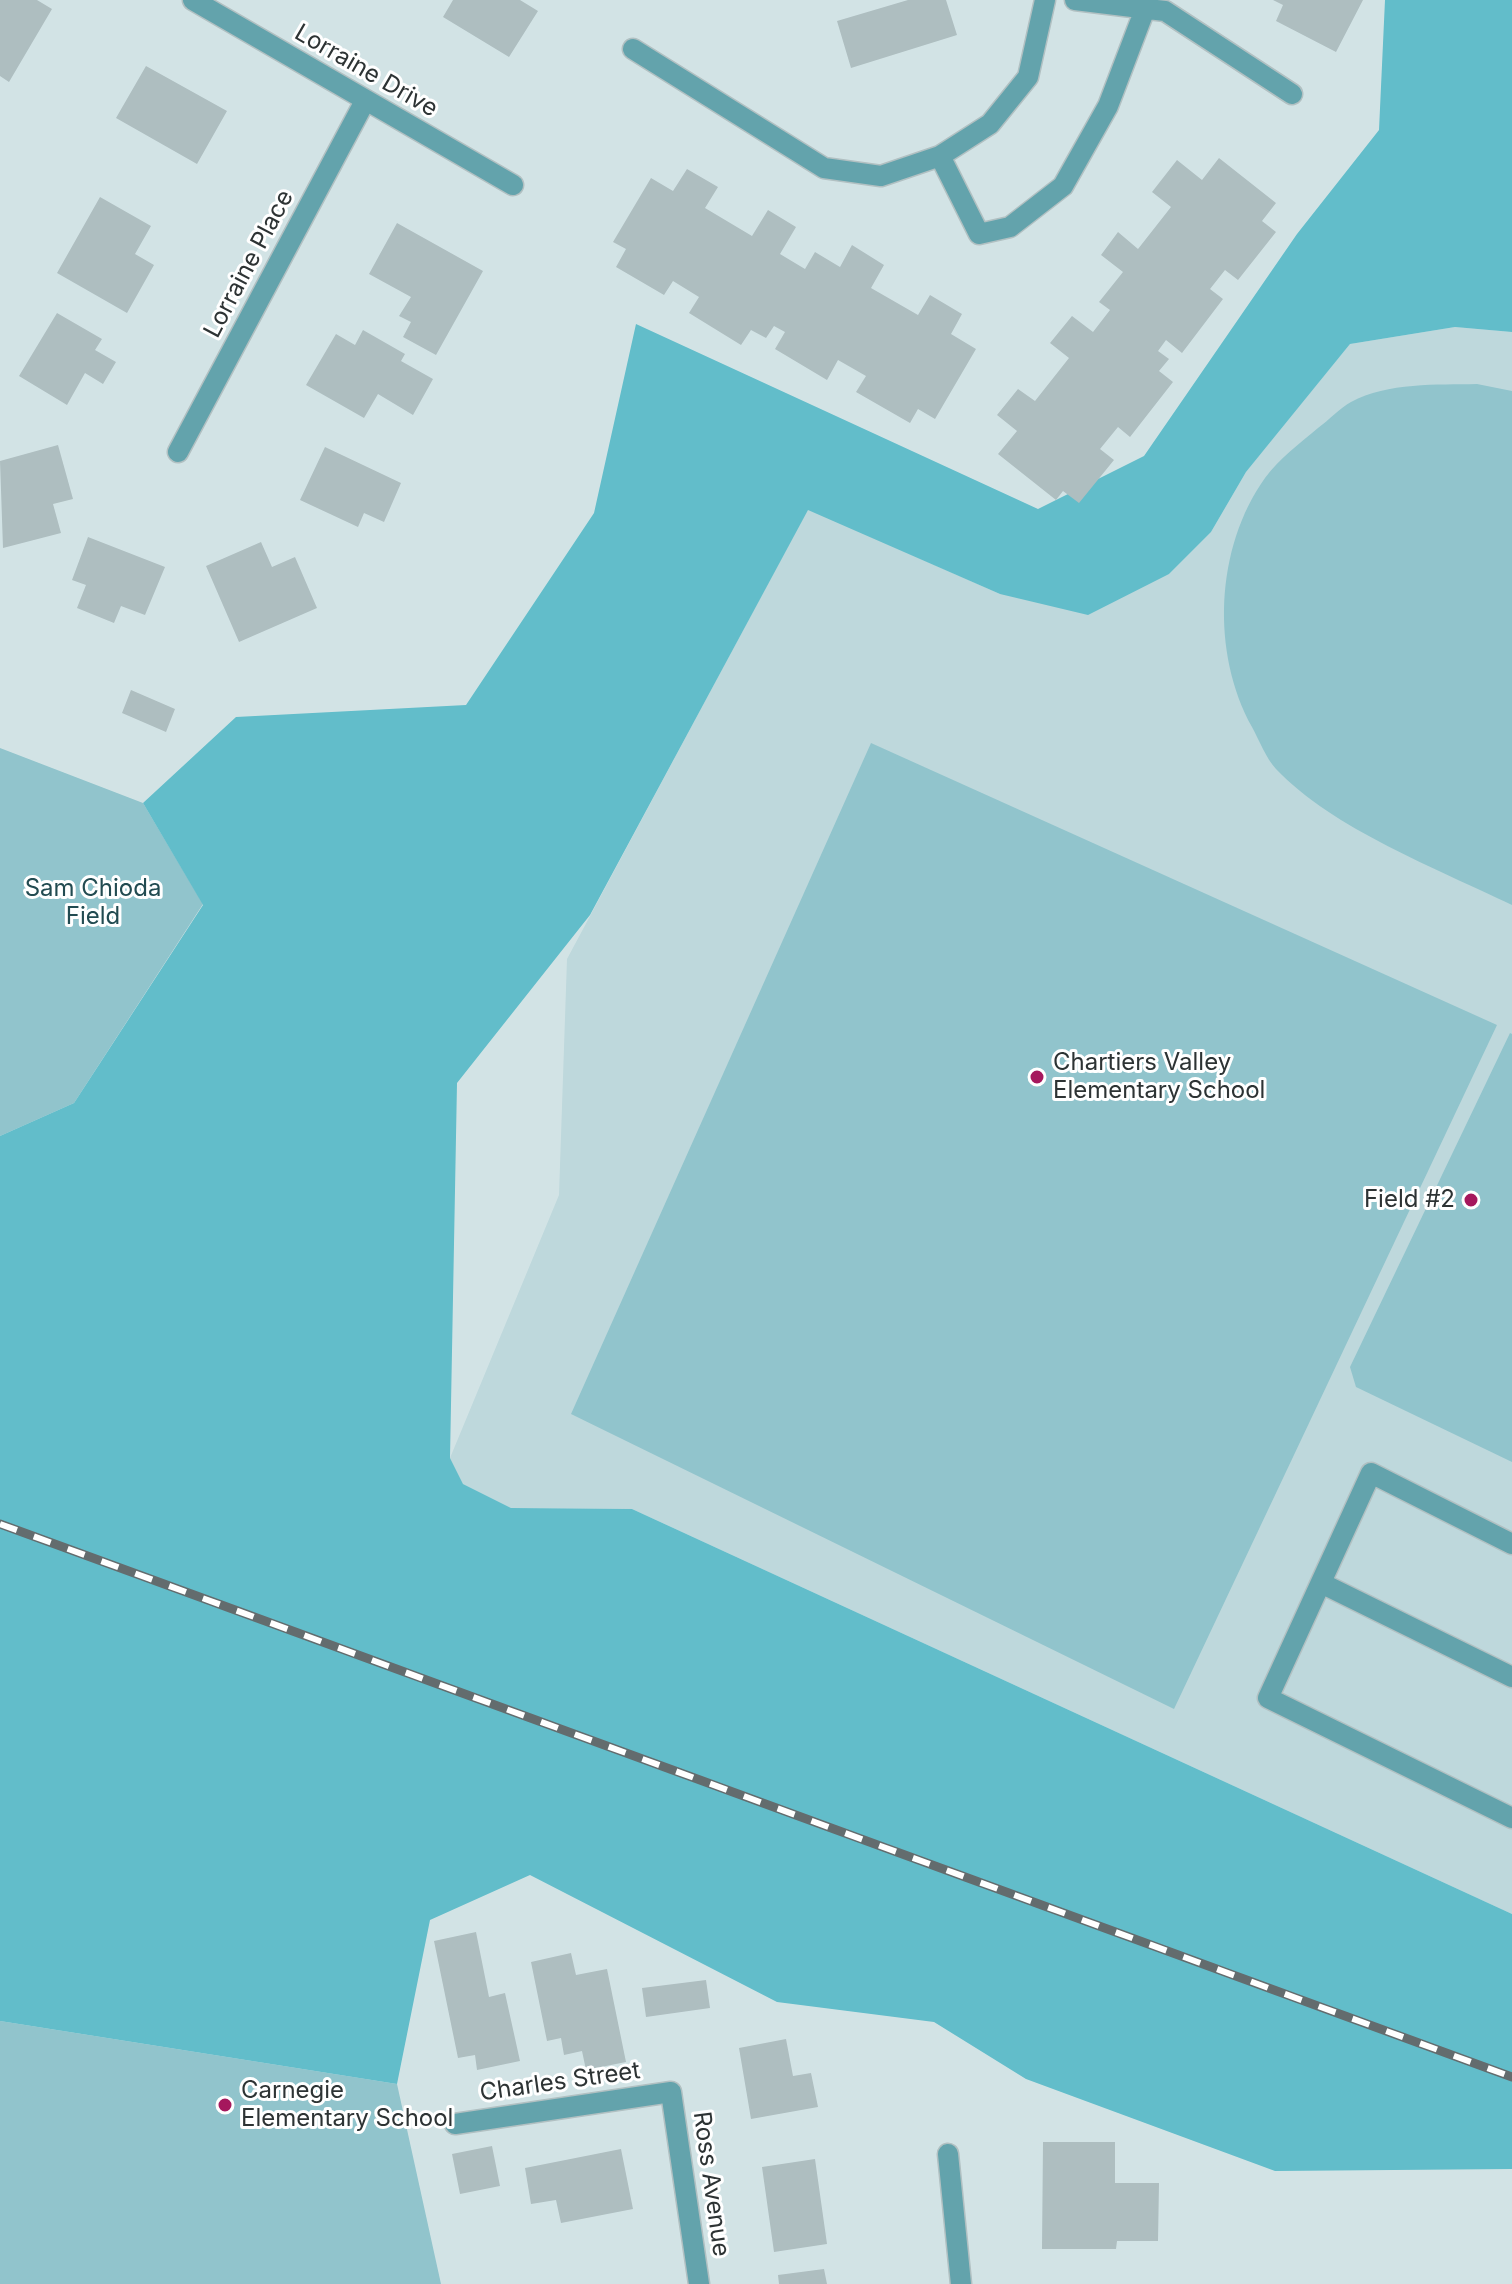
<!DOCTYPE html>
<html>
<head>
<meta charset="utf-8">
<style>
	body { margin:0 }
	canvas { display:block; background:#d2e3e5 }
</style>
</head>
<body>
<canvas width="1512" height="2284"></canvas>
<script>
const context = document.querySelector('canvas').getContext('2d');
context.lineJoin = 'round';
function fillPath(path, color) {
  context.fillStyle = color;
  context.fill(path, 'evenodd');
}
function stroke(path, color, width, dash) {
  context.strokeStyle = color;
  context.lineWidth = width;
  context.lineCap = dash ? 'butt' : 'round';
  context.setLineDash(dash || []);
  context.stroke(path);
}
function label(font, color, halo, rows, align = 'center') {
  context.font = font + ' Inter,sans-serif';
  context.lineWidth = 6;
  context.setLineDash([]);
  context.textBaseline = 'middle';
  context.strokeStyle = halo;
  context.fillStyle = color;
  for (const [text, x, y, turn = 0] of rows) {
    context.save();
    context.translate(x, y);
    context.rotate((+turn || 0) * Math.PI / 180);
    context.textAlign = isNaN(turn) ? turn : align;
    if (halo) context.strokeText(text, 0, 0);
    context.fillText(text, 0, 0);
    context.restore();
  }
}
const built = new Path2D(`
	M1455 327 1512 332V1914L632 1509 511 1508 463 1484 450 1458 559 1195 567 959 808 509 1000 594 1169 574 1211 532 1246 472 1350 344Z`);
const green = new Path2D(`
	M1477 384 1512 391V905C1438 869 1333 829 1276 769 1266 758 1259 740 1252 727 1211 653 1215 548 1265 478 1279 459 1300 443 1318 428 1329 420 1340 408 1351 402 1388 382 1437 385 1477 384Z
	M871 743 1497 1025 1174 1709 571 1414Z
	M0 748 143 803 203 904 74 1103 0 1136Z
	M1510 1033 1512 1034V1462L1356 1387 1350 1367Z
	M0 2021 397 2084 441 2284H0Z`);
const forest = new Path2D(`
	M1385 0H1512V332L1455 327 1350 344 1246 472 1211 532 1169 574 1088 615 1000 594 808 510 590 915 457 1083 450 1458 463 1484 511 1508 632 1509 1512 1914V2169L1275 2171 1026 2079 934 2022 777 2002 530 1875 430 1920 397 2084 0 2021V1136L74 1103 203 905 143 803 236 717 466 705 594 513 636 324 1038 509 1144 456 1297 234 1379 130Z`);
const building = new Path2D(`
	M0 0H37L52 9 9 82 0 76Z
	M453 0H520L538 11 509 57 443 17Z
	M908 0H946L957 35 851 68 837 21Z
	M1273 0H1363L1336 52 1276 21 1283 5Z
	M146 66 227 111 197 164 116 118Z
	M1219 158 1276 203 1262 221 1276 232 1238 280 1225 270 1210 289 1223 299 1182 353 1166 340 1158 351 1169 359 1159 371 1173 382 1130 437 1118 427 1100 449 1114 460 1079 503 1063 491 1056 500 998 454 1017 431 997 415 1018 389 1035 401 1069 358 1050 343 1072 316 1093 332 1110 310 1099 302 1123 272 1101 255 1118 232 1138 249 1171 207 1152 192 1177 160 1202 180Z
	M687 169 718 187 705 208 752 236 768 210 796 227 780 254 805 269 815 252 840 267 852 245 884 265 871 288 918 315 930 295 962 314 951 334 976 349 935 419 918 409 910 423 856 392 866 376 838 360 827 380 775 349 785 332 774 326 766 338 751 330 741 345 689 313 699 297 673 281 664 295 616 267 626 249 613 242 651 178 673 191Z
	M100 197 151 226 135 254 154 265 127 313 57 273Z
	M397 223 483 271 436 355 403 337 411 322 399 316 411 297 369 274Z
	M57 313 102 339 95 350 116 362 103 384 85 373 67 405 19 376Z
	M363 330 405 354 401 361 433 379 413 415 378 394 364 418 306 385 336 334 355 345Z
	M58 445 73 499 53 504 61 533 3 548 0 461Z
	M325 447 401 483 384 522 364 513 358 527 300 500Z
	M88 537 165 567 145 615 121 606 114 623 77 608 86 585 72 580Z
	M261 542 272 567 295 557 317 608 239 642 206 566Z
	M131 690 175 709 166 732 122 713Z
	M476 1932 489 1997 505 1993 520 2061 477 2070 475 2055 458 2058 434 1941Z
	M571 1953 576 1975 607 1969 626 2062 586 2070 582 2051 564 2055 561 2038 547 2041 531 1962Z
	M706 1980 710 2008 646 2017 642 1988Z
	M786 2039 793 2076 811 2073 818 2107 751 2119 739 2048Z
	M1043 2142H1115V2183H1159L1158 2241H1117L1116 2249H1042Z
	M492 2146 500 2186 460 2194 452 2154Z
	M621 2149 633 2209 561 2223 556 2200 531 2204 525 2168Z
	M815 2159 827 2244 774 2252 762 2167Z
	M824 2269 827 2284H779L778 2275Z`);
const service = new Path2D(`
	M1075 0 1165 11 1292 94
	M633 49 824 168 881 176 940 156 990 124 1028 77 1045 0
	M940 156 979 234 1010 227 1063 186 1108 106 1145 9
	M1512 1544 1371 1473 1268 1698 1512 1818
	M1321 1583 1512 1677`);
const minor = new Path2D(`
	M193 0 513 185
	M178 452 365 101
	M455 2124 671 2092 699 2284
	M948 2154 961 2284`);
const rail = new Path2D(`
	M0 1524 1512 2077`);
const markers = [
	[1037,1077,8,"#a5185d"],
	[1471,1200,8,"#a5185d"],
	[225,2105,8,"#a5185d"]
];
const streetNames = [
	["Lorraine Drive",366,71,30],
	["Lorraine Place",249,264,-62],
	["Charles Street",560,2082,-8],
	["Ross Avenue",711,2184,82]
];
const parkNames = [
	["Sam Chioda",93,889],
	["Field",93,917]
];
const poiNames = [
	["Chartiers Valley",1053,1063],
	["Elementary School",1053,1091],
	["Field #2",1455,1200,"right"],
	["Carnegie",241,2091],
	["Elementary School",241,2119]
];
fillPath(built, '#bed8dc');
fillPath(green, '#91c4cc');
fillPath(forest, '#62bdca');
fillPath(building, '#aebec0');
stroke(service, '#b1c0c2', 23);
stroke(minor, '#b1c0c2', 23);
stroke(service, '#63a3ac', 20);
stroke(minor, '#63a3ac', 20);
stroke(rail, '#636c6e', 9);
stroke(rail, '#fff', 6, [18]);
for (const [x, y, r, color] of markers) {
  const dot = new Path2D();
  dot.arc(x, y, r, 0, 2 * Math.PI);
  context.fillStyle = color;
  context.fill(dot);
  stroke(dot, '#fff', 3);
}
label('24px', '#2d3334', '#fff', streetNames);
label('24px', '#224b51', '#fff', parkNames);
label('24px', '#2d3334', '#fff', poiNames, 'left');
</script>
</body>
</html>
